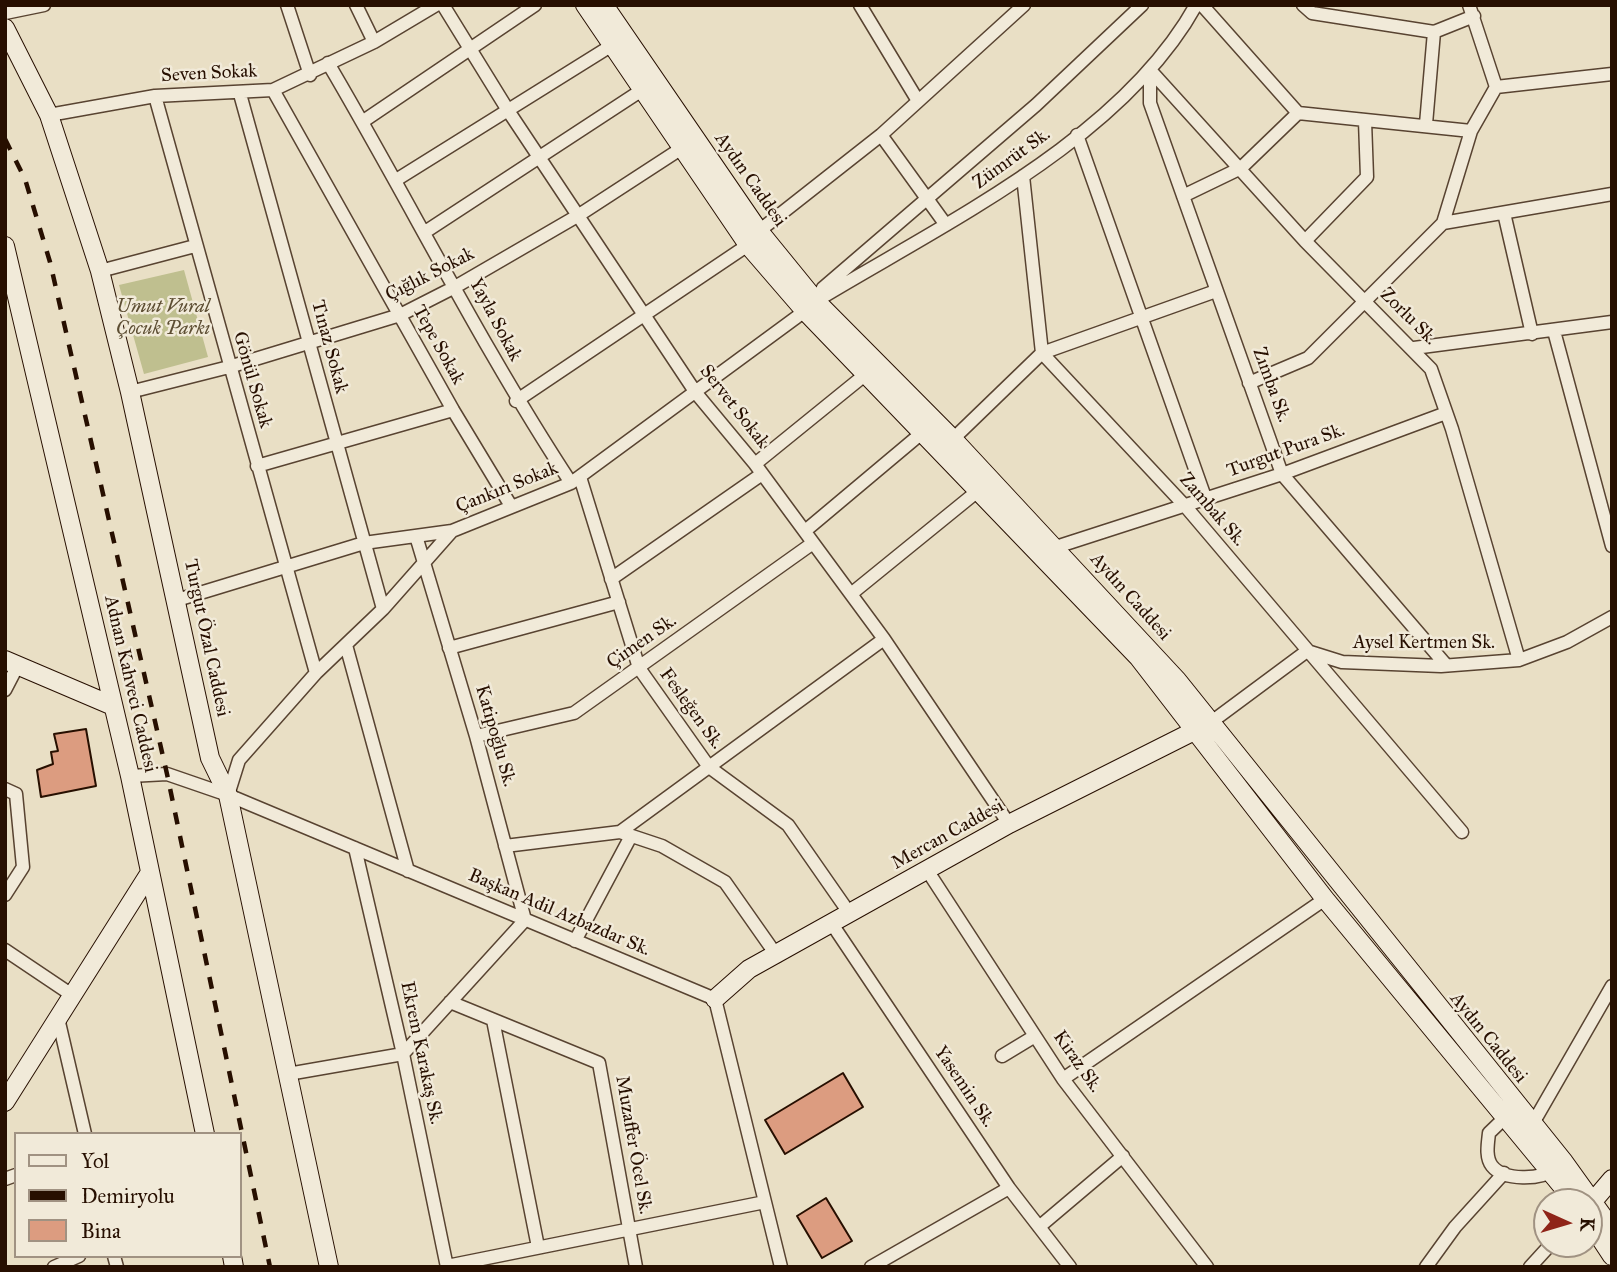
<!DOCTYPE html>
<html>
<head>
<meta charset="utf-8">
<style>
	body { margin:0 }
	#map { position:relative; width:1617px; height:1272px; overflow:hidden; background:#e9dfc5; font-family:"IM FELL Great Primer",serif }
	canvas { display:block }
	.frame { position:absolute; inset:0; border:7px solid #270f00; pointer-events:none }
	.legend { position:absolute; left:14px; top:1132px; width:228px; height:126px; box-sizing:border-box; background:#f1ead9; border:2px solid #a09282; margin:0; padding:9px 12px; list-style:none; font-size:21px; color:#270f00 }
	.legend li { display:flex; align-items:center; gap:14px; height:35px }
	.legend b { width:35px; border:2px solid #a09282 }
	.north { position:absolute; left:1533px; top:1188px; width:70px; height:70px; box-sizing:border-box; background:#f1ead9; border:2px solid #a09282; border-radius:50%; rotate:94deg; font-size:19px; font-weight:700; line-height:28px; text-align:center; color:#270f00 }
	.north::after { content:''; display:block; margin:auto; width:24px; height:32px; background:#8f2418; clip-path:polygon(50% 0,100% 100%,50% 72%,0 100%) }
</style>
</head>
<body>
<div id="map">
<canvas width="1617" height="1272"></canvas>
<div class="frame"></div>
<ul class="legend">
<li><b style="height:9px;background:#f1ead9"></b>Yol</li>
<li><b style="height:9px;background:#270f00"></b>Demiryolu</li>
<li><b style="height:19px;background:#dc9c80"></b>Bina</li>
</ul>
<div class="north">K</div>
</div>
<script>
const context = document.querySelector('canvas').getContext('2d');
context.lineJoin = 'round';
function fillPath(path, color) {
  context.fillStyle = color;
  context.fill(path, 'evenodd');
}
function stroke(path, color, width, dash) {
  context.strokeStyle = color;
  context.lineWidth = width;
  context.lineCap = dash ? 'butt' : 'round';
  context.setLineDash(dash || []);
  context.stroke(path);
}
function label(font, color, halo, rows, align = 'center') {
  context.font = font + ' "IM FELL Great Primer",serif';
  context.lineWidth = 5;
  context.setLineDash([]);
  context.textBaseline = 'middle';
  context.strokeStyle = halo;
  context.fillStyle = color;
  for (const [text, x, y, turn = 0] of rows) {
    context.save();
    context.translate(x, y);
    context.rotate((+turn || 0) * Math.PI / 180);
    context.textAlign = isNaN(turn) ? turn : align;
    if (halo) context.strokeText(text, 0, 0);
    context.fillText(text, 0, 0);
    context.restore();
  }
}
const green = new Path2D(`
	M184 270 208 357 144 374 119 285Z`);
const building = new Path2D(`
	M86 729 96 786 41 797 37 770 53 764 51 752 58 751 54 734Z
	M843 1073 863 1107 785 1154 765 1120Z
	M826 1198 852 1241 822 1258 797 1216Z`);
const street = new Path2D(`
	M287 5 310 75
	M356 5 374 42
	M443 5 509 112 696 393 755 464 884 639 1009 824
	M860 5 918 101
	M1202 5 1298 113 1471 131
	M1303 5 1312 13 1434 32 1474 16
	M1469 5 1496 87
	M5 13 44 5
	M328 63C410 202 482 348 571 483
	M1150 70 1305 241 1431 369 1452 429 1519 660
	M1150 70V103L1282 474 1446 665
	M273 90 453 410 511 506
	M240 94 383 609
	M155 96 316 673
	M49 115 155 96 273 90 374 42 436 5
	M362 122 535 5
	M1426 124 1434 32
	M881 135 946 225
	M1077 135 1206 500
	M1023 176 1042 353 1186 507 1462 832
	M396 180 614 44
	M1183 196 1241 168 1298 113
	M1504 213 1532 334
	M1443 223 1612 194
	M759 231 881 135 1024 5
	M425 232 642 90
	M1305 241 1367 177 1365 121
	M100 271 195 246
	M818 298 823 288 1036 105 1142 5
	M816 301C943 224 1122 139 1196 5
	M1554 331 1612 546
	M1414 348 1612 322
	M1249 383 1308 358 1443 223 1471 131 1496 87 1612 74
	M130 392 229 367 400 315 455 287 579 215 682 148
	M516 401 748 245
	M953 439 1042 353 1216 291
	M755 464 866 374
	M257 466 453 410
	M580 477 639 668 709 767 788 825 850 914
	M805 531 923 432
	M1056 547 1282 474 1446 413
	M611 579 762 474
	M851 594 979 490
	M177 600 364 543 452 531 571 483 805 311
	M346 645 408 871
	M449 648 619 602
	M5 690 18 665
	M1210 723 1307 651 1342 662 1441 666 1519 660 1567 642 1612 617
	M476 736 574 713 813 543
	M130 776 167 774 228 795 715 999 781 1267
	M5 789 16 794 23 867 5 895
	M228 795 239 760 316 673 383 609 452 531
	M620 832 884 639
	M505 846 620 832 662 846 725 882 777 956
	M355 848 403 1054 447 1267
	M927 870 1063 1079 1207 1267
	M832 924 1009 1188 1070 1267
	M575 941 631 836
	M5 950 72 995
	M450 1002 599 1063 636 1267
	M58 1018 85 1134
	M493 1020 538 1247
	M1002 1056 1035 1036
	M288 1074 403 1054 525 920 476 736 416 536
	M1063 1079 1325 899
	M1517 1106 1489 1133C1488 1143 1485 1157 1492 1166 1504 1181 1541 1180 1555 1169
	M1532 1125 1612 986
	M5 1179 16 1175
	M1039 1227 1123 1156
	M114 1256 117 1267
	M447 1266 765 1202
	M54 1267 79 1256
	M871 1267 1009 1188
	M1426 1267 1455 1227 1504 1173
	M1530 1267 1551 1244`);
const secondary = new Path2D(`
	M585 5 748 245 805 311 1138 657 1325 899 1575 1202
	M604 5 759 231 816 301 953 439 1177 680 1564 1162 1612 1229
	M5 28 49 115 100 271 130 392 210 758 228 795 329 1267
	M5 246 130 776 205 1134
	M5 660 113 706
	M715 999 749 969 1009 824 1204 726
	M5 1102 149 874
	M1589 1206 1612 1179
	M1589 1221 1612 1256
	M232 1256 234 1267`);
const rail = new Path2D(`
	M5 139 25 179 50 262 167 774 270 1267`);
const streetNames = [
	["Seven Sokak",209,74,-3],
	["Zümrüt Sk.",1012,159,-36],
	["Aydın Caddesi",750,180,55],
	["Çığlık Sokak",430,275,-27],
	["Zorlu Sk.",1408,317,45],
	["Yayla Sokak",495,320,62],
	["Tepe Sokak",438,345,61],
	["Tınaz Sokak",329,347,75],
	["Gönül Sokak",252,380,74],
	["Zımba Sk.",1271,385,70],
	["Servet Sokak",734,407,52],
	["Turgut Pura Sk.",1286,451,-20],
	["Çankırı Sokak",507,488,-22],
	["Zambak Sk.",1212,510,49],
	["Aydın Caddesi",1130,597,48],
	["Turgut Özal Caddesi",206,638,78],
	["Çimen Sk.",642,642,-35],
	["Aysel Kertmen Sk.",1424,643],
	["Adnan Kahveci Caddesi",130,684,77],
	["Fesleğen Sk.",691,709,54],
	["Katipoğlu Sk.",495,736,74],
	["Mercan Caddesi",948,835,-29],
	["Başkan Adil Azbazdar Sk.",559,913,23],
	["Aydın Caddesi",1488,1038,51],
	["Ekrem Karakaş Sk.",421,1053,78],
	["Kiraz Sk.",1077,1062,55],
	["Yasemin Sk.",964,1087,56],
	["Muzaffer Öcel Sk.",633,1145,80]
];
const parkNames = [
	["Umut Vural",163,307],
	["Çocuk Parkı",163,329]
];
fillPath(green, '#bfbf8f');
fillPath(building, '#dc9c80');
stroke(building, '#270f00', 2);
stroke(street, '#584331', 15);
stroke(secondary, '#270f00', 20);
stroke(street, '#f1ead9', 12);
stroke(secondary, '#f1ead9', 18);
stroke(rail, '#270f00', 4.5, [12, 12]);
label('19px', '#270f00', '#f1ead9', streetNames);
label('italic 19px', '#5c4d32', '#f1ead9', parkNames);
</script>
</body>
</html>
